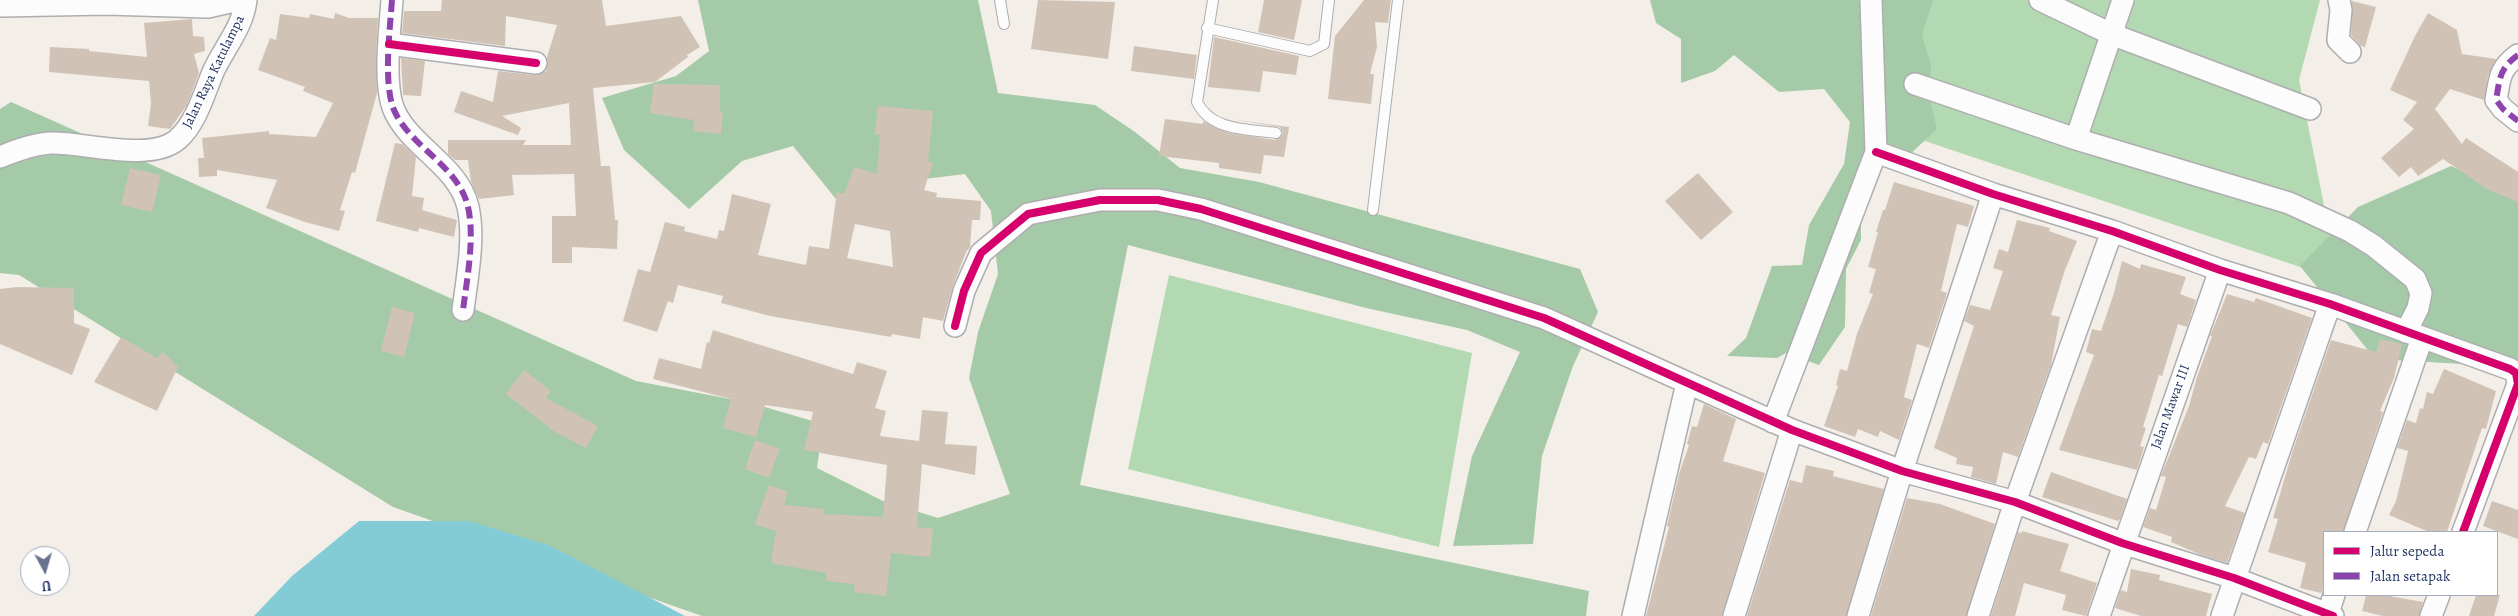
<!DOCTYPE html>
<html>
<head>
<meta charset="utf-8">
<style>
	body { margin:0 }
	#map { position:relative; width:2518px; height:616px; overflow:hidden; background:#f4eee8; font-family:Alegreya,serif }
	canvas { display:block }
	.legend { position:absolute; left:2323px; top:531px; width:175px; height:65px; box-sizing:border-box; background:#fff; border:1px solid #a4acbf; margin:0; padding:6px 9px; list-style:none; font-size:15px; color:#1b2f5e }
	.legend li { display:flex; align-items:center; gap:10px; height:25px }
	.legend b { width:25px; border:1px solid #a4acbf }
	.north { position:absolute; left:20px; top:546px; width:50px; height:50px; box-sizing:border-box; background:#fff; border:1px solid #a4acbf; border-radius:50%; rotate:174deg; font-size:14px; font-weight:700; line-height:20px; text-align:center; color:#1b2f5e }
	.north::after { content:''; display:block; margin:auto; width:18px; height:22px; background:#67728e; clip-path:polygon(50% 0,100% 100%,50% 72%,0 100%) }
</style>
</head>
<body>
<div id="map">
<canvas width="2518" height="616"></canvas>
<ul class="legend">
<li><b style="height:6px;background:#d6006c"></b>Jalur sepeda</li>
<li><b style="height:6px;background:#8e44ad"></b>Jalan setapak</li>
</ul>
<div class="north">U</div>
</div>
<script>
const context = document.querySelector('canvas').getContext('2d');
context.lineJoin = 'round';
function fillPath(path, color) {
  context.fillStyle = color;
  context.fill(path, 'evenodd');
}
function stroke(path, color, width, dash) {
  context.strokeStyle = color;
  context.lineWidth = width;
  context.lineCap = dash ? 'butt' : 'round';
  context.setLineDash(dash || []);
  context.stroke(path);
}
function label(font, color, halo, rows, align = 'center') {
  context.font = font + ' Alegreya,serif';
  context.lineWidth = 4;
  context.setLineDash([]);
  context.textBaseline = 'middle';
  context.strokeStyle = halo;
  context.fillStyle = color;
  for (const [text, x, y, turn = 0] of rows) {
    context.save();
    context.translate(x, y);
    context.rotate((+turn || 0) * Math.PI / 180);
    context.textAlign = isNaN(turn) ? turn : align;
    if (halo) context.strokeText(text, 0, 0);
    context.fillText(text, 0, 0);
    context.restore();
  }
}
const green = new Path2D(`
	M1902 0H2320L2299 80 2339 280 1919 139Z
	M1169 275 1472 353 1439 547 1128 469Z`);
const forest = new Path2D(`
	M698 0H978L998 93 1095 105 1135 132 1180 168 1259 182 1580 269 1598 312 1573 366 1542 456 1533 544 1453 546 1472 456 1520 352 1467 330 1366 308 1128 245 1080 485 1589 591 1586 616H702L393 507 19 275 0 273V109L11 102 636 381 751 403 823 424 817 468 883 501 938 518 1010 494 969 378 978 332 998 274 991 211 965 174 892 183 836 199 793 146 742 161 689 209 624 150 602 98 676 76 709 51Z
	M1650 0H1933L1922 35 1931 65 1929 96 1937 129 1906 158 1879 151 1861 196V240L1846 269 1845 327 1819 365 1786 353 1777 358 1727 356 1746 338 1772 266 1802 265 1809 225 1844 164 1850 122 1824 89 1779 92 1734 55 1715 71 1681 83V39L1656 23Z
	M2451 166 2518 194V379L2463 364 2375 359 2300 266 2358 207Z`);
const water = new Path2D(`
	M359 521H469L551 546 685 616H254L292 576Z`);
const building = new Path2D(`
	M442 0H602L606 26 681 16 700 47 687 55 688 57 655 82 593 88 601 166H610L615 220H618L617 249 572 247V263H552V216H576L574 174 512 175 514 195 479 199 471 182 468 160H455L448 154V140H526L523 145H571L569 103 502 116 521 128 518 135 454 112 461 91 493 102 498 71 534 75 546 71 548 64 547 57 557 25 506 16 505 46 402 33 404 11H441Z
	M1038 0 1115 2 1108 59 1031 49Z
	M1264 0H1302L1294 40 1258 32Z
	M1364 0H1391L1388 23 1375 22 1377 47 1370 74H1374L1371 104 1328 99 1335 36Z
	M2352 1 2376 7 2365 47 2361 46 2351 35Z
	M335 13 349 18H378L376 56 377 93 355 173 352 172 340 210 345 211 339 231 305 222 266 208 277 180 217 170V176L199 177 198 158H204L202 138 269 131V134L316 137 333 103 303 91 305 87 258 70 270 38 276 40 280 14 309 18 310 14 334 19Z
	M2428 13 2457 30 2462 54 2496 59 2488 76 2484 100 2450 89 2435 109 2462 144 2466 138 2518 172V202L2487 189 2443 159 2418 176 2411 167 2399 177 2381 158 2414 129 2403 120 2417 102 2390 90 2415 36Z
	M192 19 193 36 204 37 205 51 194 54 199 73 187 105 170 129 148 126 151 103 149 81 49 72 50 47 89 49V51L147 57 144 23Z
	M1214 37 1299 56 1296 75 1263 71 1260 92 1208 87Z
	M1134 46 1197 55 1194 79 1131 71Z
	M401 58 425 61 421 96 403 95Z
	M654 84 720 85V111L723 112 721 134 693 131 694 120 650 113Z
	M878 106 933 111 928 161 933 163 924 190 937 193 936 197 981 201 980 220H972L970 247 966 252 953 286 943 321 923 317 920 339 892 334 891 337 770 316 721 303 723 296 678 285 673 303 668 301 657 332 623 321 638 269 650 272 665 222 685 227 684 231 717 239 719 230 724 231 732 194 771 204 758 255 806 265 809 246 829 249 837 192 844 194 854 167 877 174 880 135H875ZM855 224 890 231 893 267 847 258Z
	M1165 119 1203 124V121L1229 133 1275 140 1283 134 1280 127 1230 119 1289 127 1284 157 1264 155 1261 174 1219 168V163L1159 156Z
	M395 143 402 144 416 157 412 196 424 198 422 210 457 220 454 237 419 228 418 232 376 221Z
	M130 168 161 175 152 212 121 205Z
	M1698 173 1733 212 1701 240 1665 201Z
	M1894 182 1974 206 1968 227 1957 224 1941 291 1947 293 1929 348 1917 344 1904 397 1912 400 1899 440 1880 431 1878 437 1858 429 1855 437 1824 426 1838 386 1836 385 1840 369 1847 371 1857 334 1873 294 1869 293 1876 269 1868 267 1878 232H1876L1883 210H1885Z
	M2017 220 2050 228 2049 231 2077 241 2065 270 2051 315 2060 317 2051 365 2018 457 2003 452 1996 484 1971 477 1973 467 1956 464 1957 458 1934 448 1974 326 1964 321 1970 305 1990 310 2003 271 1993 268 1999 249 2008 252Z
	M2122 261 2140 269 2141 264 2186 277 2180 294 2196 300 2187 327 2178 324 2162 376 2159 375 2143 427 2146 428 2140 446 2144 447 2137 470 2059 450 2094 355 2086 352 2092 329 2101 331 2114 293Z
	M17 287 74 288V323L90 329 72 375 0 344V289Z
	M2227 294 2254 302 2256 298 2312 318 2268 444 2263 442 2256 459 2249 457 2225 506 2245 513 2227 563 2201 555 2171 542 2172 537 2143 527 2150 508 2156 510 2166 477 2161 476 2189 406 2197 377 2212 336H2210Z
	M392 307 415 313 404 357 381 351Z
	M713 330 853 374 857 362 887 371 875 408 886 411 880 436 919 441 922 410 948 412 945 444 977 446 975 475 922 464 917 527 933 529 930 557 891 553 886 596 854 592 855 584 826 581 827 573 771 563 776 531 755 524 769 485 788 492 784 505 824 509 823 514 883 517 887 465 804 450 813 412 765 405 756 437 723 428 731 399 653 379 659 358 701 369 707 342 709 343Z
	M121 337 157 358 163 352 178 367 157 411 94 382Z
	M2380 339 2402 344 2394 378 2380 411 2383 412 2343 532H2324V588L2321 593 2300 588 2306 563 2268 552 2278 519 2273 518 2292 453 2331 340 2376 352Z
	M2444 369 2496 391 2486 429 2482 428 2447 532H2429L2389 515 2396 501 2408 451 2397 448 2407 420 2416 423 2420 408 2423 409 2427 392 2433 394Z
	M524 370 551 391 546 398 598 426 586 448 555 432 506 394Z
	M1704 404 1736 419 1723 461 1765 473 1722 616H1646L1669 527 1667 526 1679 474 1689 445 1687 444 1692 426 1697 427Z
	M755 440 780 449 769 478 745 469Z
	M1806 465 1834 471 1833 476 1884 489 1846 616H1747L1790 480 1802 483Z
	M2051 472 2127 499 2120 519 2118 521 2042 497Z
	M1907 498 1940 504 1995 524 1966 616H1871Z
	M2492 501 2518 510V539L2483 526Z
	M2022 531 2069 544 2060 571 2097 583 2086 616 2062 610 2066 595 2024 583 2015 616H1991L2018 532 2022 533Z
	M2131 569 2160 575 2159 580 2212 594 2206 616H2141L2115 608 2121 590 2127 592Z
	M2366 595H2384L2423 602 2419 616H2383L2362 611Z
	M2476 595H2500L2494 616H2469Z`);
const service = new Path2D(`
	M1000 0 1004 24
	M1213 0 1197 102C1211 131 1247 129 1276 133
	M1207 28 1310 51 1324 44 1329 0
	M1373 210 1398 0`);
const minor = new Path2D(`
	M392 0C390 29 383 84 394 110 410 147 459 166 468 207 475 237 467 279 463 310
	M2040 0 2111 34 2310 109
	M2339 0 2341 10 2338 40 2350 52
	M0 6 106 4 208 7 239 0
	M389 44 536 63
	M2518 55C2499 69 2500 78 2496 100L2503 109 2518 121
	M1915 84 2076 139 2289 203 2350 231 2374 246 2415 279 2421 293 2418 308 2406 332
	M2076 139 2123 0
	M1876 152 1993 194 2112 231 2220 270 2330 304 2510 369 2516 373 2518 384 2463 532
	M0 157C17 150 33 144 51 143 84 142 151 163 178 139 196 123 204 94 213 72 224 48 243 27 246 0
	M955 326 964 291 981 253 1028 214 1100 200H1158L1201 209 1544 318 1792 430 1902 471 2015 502 2122 543 2234 578 2333 616
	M1773 422 1876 152 1871 0
	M2355 532 2422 338
	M1633 616 1687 383
	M1734 616 1792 430
	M1858 616 1902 471 1993 194
	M1978 616 2015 502 2112 231
	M2099 616 2220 270
	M2222 616 2330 304
	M2327 616 2334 595
	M2431 616 2439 595`);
const quiet = new Path2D(`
	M392 0C390 29 383 84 394 110 410 147 459 166 468 207 475 237 467 279 463 310
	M2518 55C2499 69 2500 78 2496 100L2503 109 2518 121`);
const cycleway = new Path2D(`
	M389 44 536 63
	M1876 152 1993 194 2112 231 2220 270 2330 304 2510 369 2516 373 2518 384 2463 532
	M955 326 964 291 981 253 1028 214 1100 200H1158L1201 209 1544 318 1792 430 1902 471 2015 502 2122 543 2234 578 2333 616`);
const streetNames = [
	["Jalan Raya Katulampa",214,72,-64],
	["Jalan Mawar III",2171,407,-70]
];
fillPath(green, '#b2d9b1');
fillPath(forest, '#a5caa7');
fillPath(water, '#83ccd6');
fillPath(building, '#d0c3b6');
stroke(service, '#aeadaf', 12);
stroke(minor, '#aeadaf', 24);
stroke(service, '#fdfcfc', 10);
stroke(minor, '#fdfcfc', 21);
stroke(quiet, '#8e44ad', 6, [12, 6]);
stroke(cycleway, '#d6006c', 8);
label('14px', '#1b2f5e', '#fff', streetNames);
</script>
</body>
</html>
